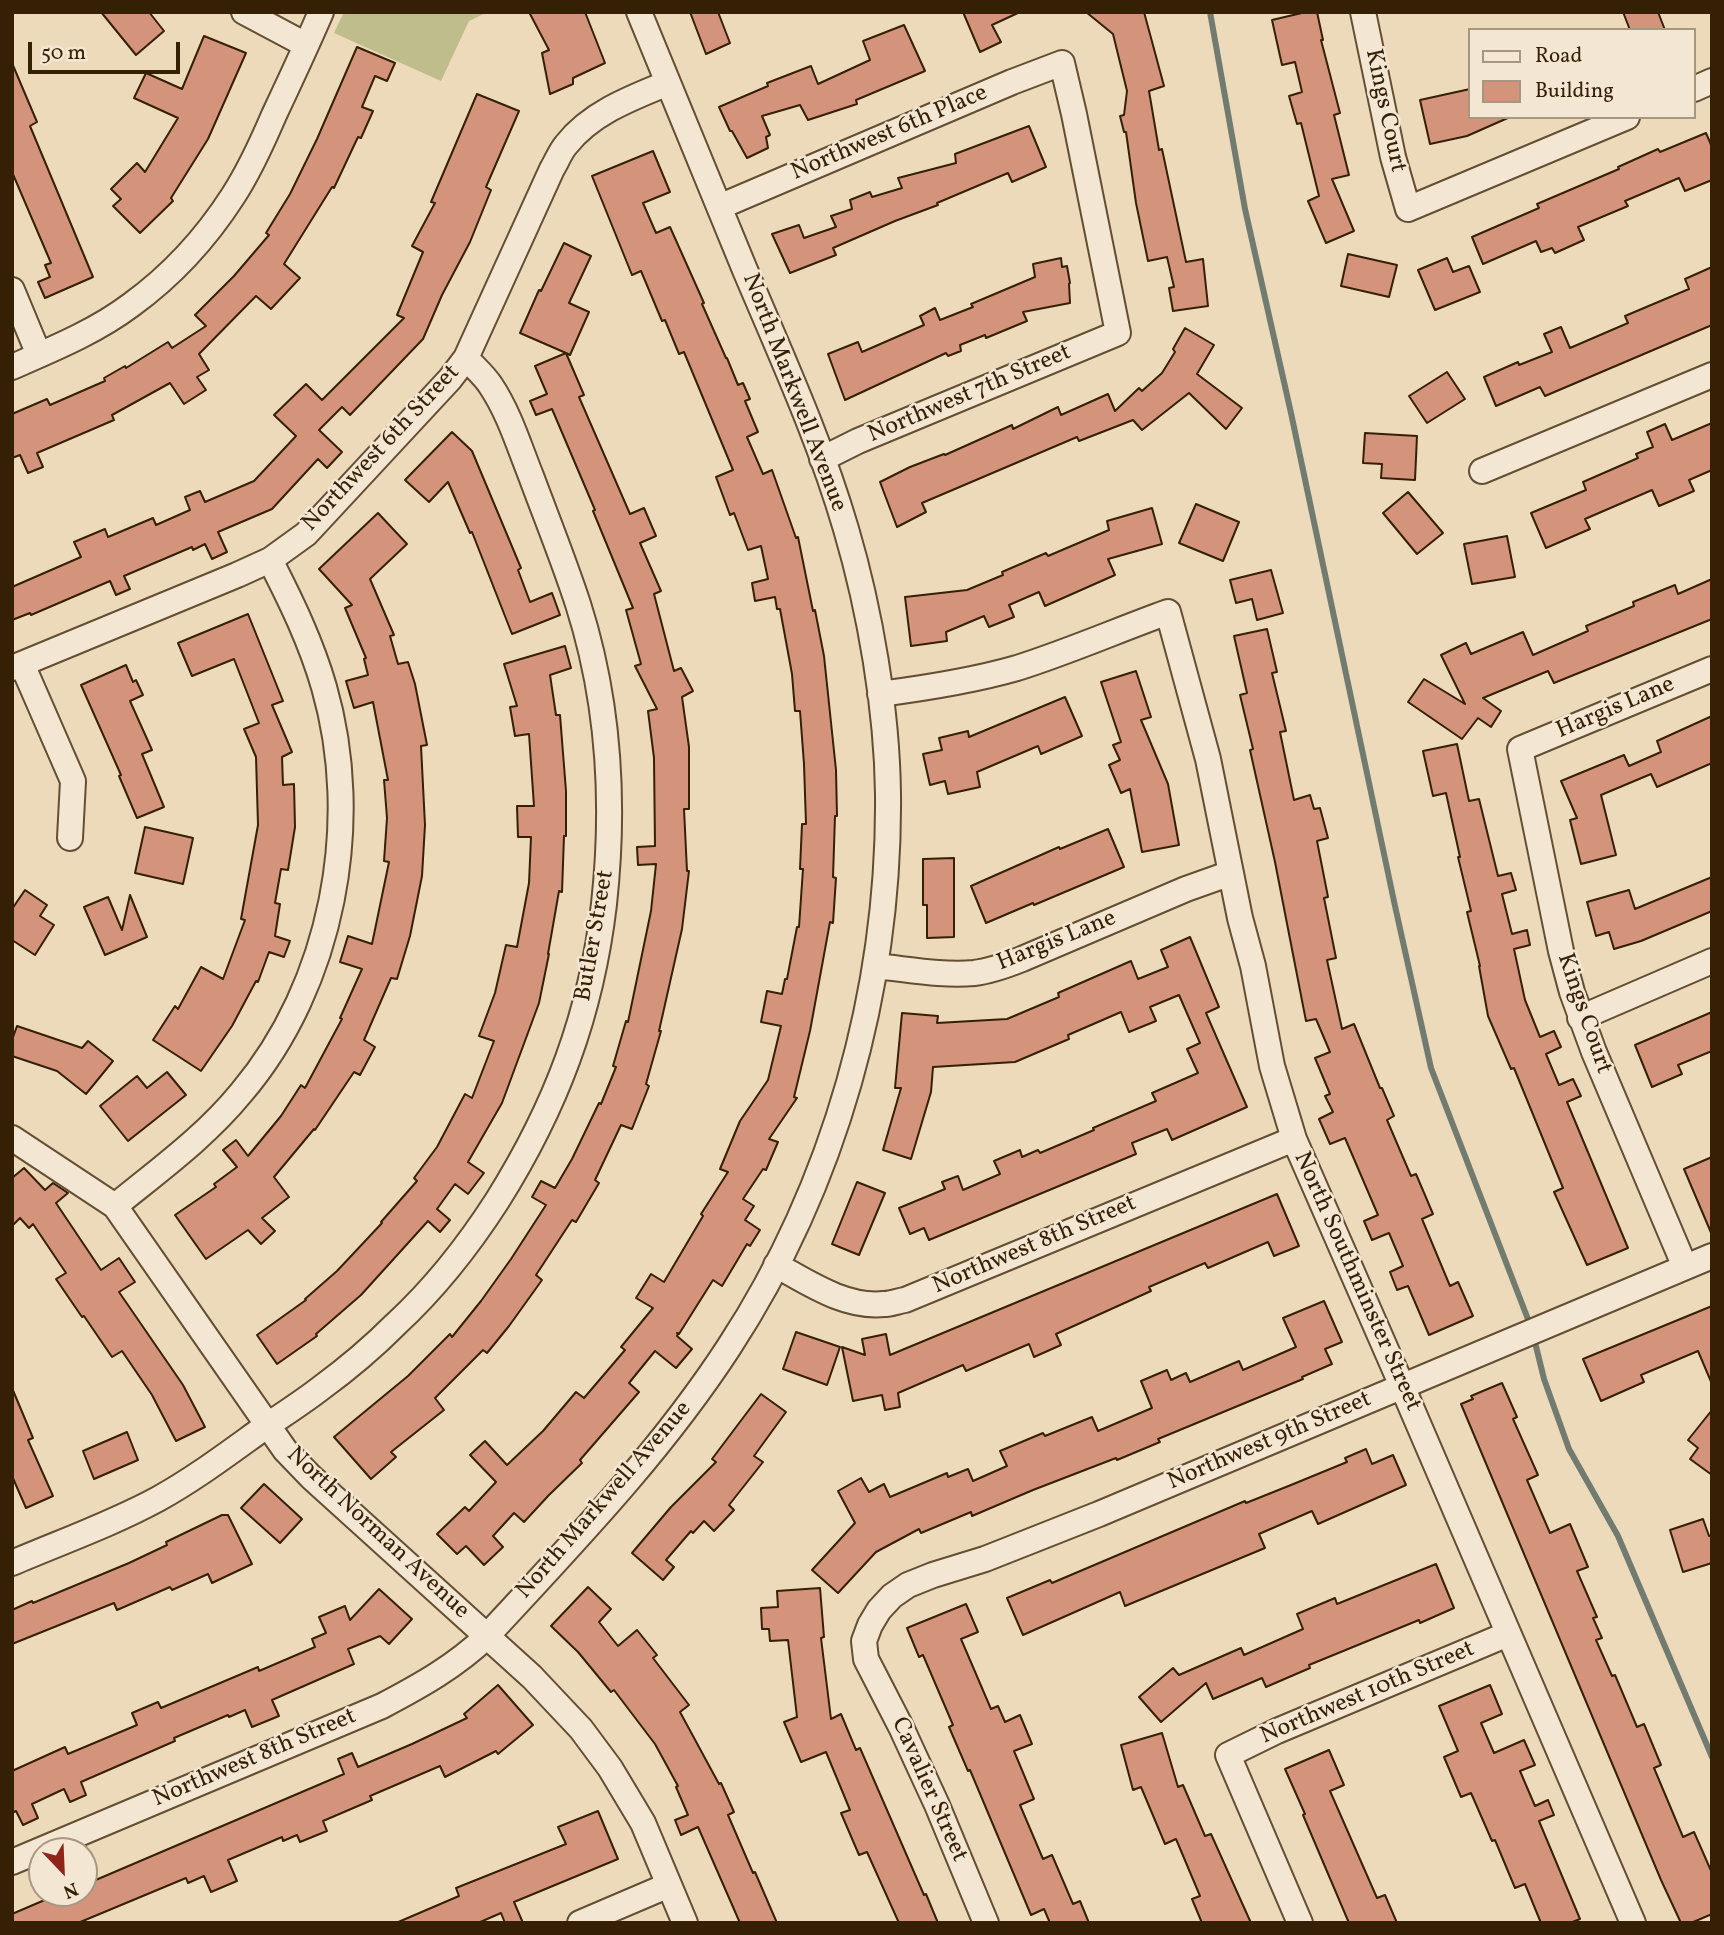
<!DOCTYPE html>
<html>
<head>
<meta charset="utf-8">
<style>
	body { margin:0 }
	#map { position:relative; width:1724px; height:1935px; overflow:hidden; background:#eddabb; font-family:Vollkorn,serif }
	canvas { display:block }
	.frame { position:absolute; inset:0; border:14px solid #351f05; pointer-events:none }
	.legend { position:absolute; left:1468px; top:28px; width:228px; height:91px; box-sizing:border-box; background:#f3e7d3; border:2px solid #a79781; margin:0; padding:9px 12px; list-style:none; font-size:21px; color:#351f05 }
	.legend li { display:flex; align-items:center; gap:14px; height:35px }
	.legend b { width:35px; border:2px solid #a79781 }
	.north { position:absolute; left:28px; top:1837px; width:70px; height:70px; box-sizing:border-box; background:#f3e7d3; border:2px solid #a79781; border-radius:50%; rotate:157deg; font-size:19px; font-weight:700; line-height:28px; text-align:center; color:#351f05 }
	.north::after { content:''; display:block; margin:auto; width:24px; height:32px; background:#8f2418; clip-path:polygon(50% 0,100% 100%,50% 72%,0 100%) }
	.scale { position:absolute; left:28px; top:42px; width:152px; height:32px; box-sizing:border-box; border:4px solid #351f05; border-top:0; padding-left:9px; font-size:21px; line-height:24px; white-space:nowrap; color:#351f05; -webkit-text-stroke:5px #f3e7d3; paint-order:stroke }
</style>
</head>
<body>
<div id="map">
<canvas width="1724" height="1935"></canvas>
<div class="frame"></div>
<ul class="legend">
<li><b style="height:9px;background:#f3e7d3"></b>Road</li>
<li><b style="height:19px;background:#d4947b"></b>Building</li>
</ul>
<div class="north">N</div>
<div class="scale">50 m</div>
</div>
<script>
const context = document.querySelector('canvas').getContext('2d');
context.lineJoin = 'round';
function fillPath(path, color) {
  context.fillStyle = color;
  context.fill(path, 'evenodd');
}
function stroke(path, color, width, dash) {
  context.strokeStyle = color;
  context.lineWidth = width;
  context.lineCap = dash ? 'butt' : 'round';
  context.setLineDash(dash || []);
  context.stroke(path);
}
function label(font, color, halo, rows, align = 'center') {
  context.font = font + ' Vollkorn,serif';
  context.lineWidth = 5;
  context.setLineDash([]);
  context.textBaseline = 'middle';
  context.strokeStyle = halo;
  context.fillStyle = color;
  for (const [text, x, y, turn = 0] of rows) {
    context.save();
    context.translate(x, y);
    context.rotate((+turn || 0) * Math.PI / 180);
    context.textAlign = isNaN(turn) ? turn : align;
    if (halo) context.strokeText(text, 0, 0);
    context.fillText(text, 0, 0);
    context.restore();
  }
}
const green = new Path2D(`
	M344 12H488L469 21 441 81 334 33Z`);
const stream = new Path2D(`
	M1210 12 1245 209 1291 413 1395 906 1431 1068 1531 1327
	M1534 1338 1544 1379 1569 1449 1618 1536 1712 1757`);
const building = new Path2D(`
	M101 12H149L164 31 136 55Z
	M529 12H585L605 63 573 78V84L550 94 542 53 549 50Z
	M690 12H718L730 43 706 54Z
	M963 12H1020L992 25 1001 42 980 52Z
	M1086 12H1144L1164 86 1149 91 1159 150 1162 149 1186 262 1203 259 1208 306 1173 311 1169 288 1174 287 1167 257 1148 261 1136 203 1126 132H1124L1120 116 1124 115 1127 91 1113 34Z
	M1306 12H1317L1323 40H1321L1340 113 1334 115 1349 175 1332 179 1354 231 1326 243 1308 201 1319 196 1301 123 1297 124 1289 96 1302 92 1295 62 1282 65 1272 20Z
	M1623 12H1658L1665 30H1630Z
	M904 25 925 71 856 100 857 104 808 120 800 105 762 116 770 135 766 137 768 148 747 158 732 131H730L719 107 768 86 767 83 811 66 818 84 870 60 863 41Z
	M204 36 246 53 208 139 171 198 173 201 140 233 113 206 121 199 111 189 137 163 145 172 178 118 134 98 146 73 182 89Z
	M357 47 395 63 387 81 375 76 362 107 373 111 361 138 358 137 334 188 332 187 284 264 300 278 271 309 256 296 199 354 209 370 197 377 206 390 184 404 170 383 112 415 114 420 37 453 43 467 28 473 20 455 12 458V414L47 399 50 405 105 381 104 378 125 366 126 368 168 342 172 348 206 326 195 315 234 276 269 235 266 233 290 194 317 139Z
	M12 63 37 122 30 126 93 277 45 298 38 282 50 277 45 265 51 263 12 172Z
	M1470 89V117H1510L1467 136 1430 144 1420 100Z
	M477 94 519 111 486 187 491 190 470 242 442 295 423 339 350 415 342 407 319 430 342 452 327 468 318 459 272 509 218 532 227 552 212 559 205 544 193 550 192 547 124 576 130 589 116 595 110 581 31 615 30 613 12 620V587L81 557 74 542 105 529 108 537 153 518 156 525 190 510 185 497 200 491 205 502 254 481 296 436 274 415 306 384 322 400 404 318 397 315 423 252 412 246 435 203 431 202Z
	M1029 126 1046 167 1012 182 1008 173 937 203 938 205 895 221 833 248 836 255 790 273 772 234 799 225 804 238 836 227 831 216 852 209 850 200 870 192 872 197 902 188 898 178 956 163 955 154Z
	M1706 133 1712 147V180L1685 191 1679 178 1625 201 1628 206 1578 227 1584 240 1555 253 1552 248 1541 252 1536 241 1483 264 1472 237 1539 208 1537 204 1619 169 1618 167 1658 149 1660 152Z
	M653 151 670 192 643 203 656 233 670 227 704 303 702 304 726 358H727L738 385 743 383 750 399 745 401 758 432 747 437 763 474 772 470 796 538 798 537 813 611 815 610 824 656 836 770 837 816H835L833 877 836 878 833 923 830 922 810 1031 794 1097 797 1098 769 1139 778 1142 766 1170 763 1169 743 1199 754 1206 745 1220 760 1230 750 1246 747 1244 722 1286 713 1280 679 1334 677 1333 678 1334 677 1336 692 1349 676 1368 655 1351 629 1383 639 1392 580 1460 582 1463 549 1495 524 1522 514 1513 493 1536 503 1547 484 1565 466 1546 457 1554 437 1534 465 1507 469 1511 496 1482 470 1455 485 1441 507 1465 543 1431 576 1392 584 1398 625 1350 621 1347 653 1308 636 1298 651 1274 664 1282 703 1216 701 1214 728 1172 720 1169 740 1121 768 1080 781 1026 761 1022 767 991 782 994 785 979H787L797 927H799L803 869H800L802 824H806L804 764 800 711H795L792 674 780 609H777L775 597 755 601 752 583 768 579 761 546 748 550 734 513 730 515 716 477 733 470 684 352 679 354 665 320 662 321 641 271 632 275 592 176Z
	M564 243 591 256 569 303 589 312 570 355 566 353 584 395 579 397 630 514 644 508 656 536 640 543 661 591 654 594 674 671 681 668 693 691 682 697 689 747V809H684L687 871H689L682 929 659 1031H661L646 1084 649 1086 632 1129 621 1125 595 1180 599 1183 576 1222 572 1220 536 1275 542 1280 509 1326 487 1353 483 1350 435 1398 444 1410 391 1452 396 1457 371 1479 334 1437 408 1376 450 1334 452 1337 481 1301 511 1259 546 1205 532 1197 541 1181 555 1188 572 1159 599 1103 601 1104 616 1067 613 1066 626 1021 628 1022 651 911 656 864 638 865 637 847 655 846 654 758 648 711 657 709 635 666 641 664 626 610 633 608 593 511 595 510 552 409 536 415 530 401 547 394 535 366 566 353 520 333 539 290 541 291Z
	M1348 254 1397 265 1389 297 1341 286Z
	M1061 258 1062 267 1067 266 1070 283 1069 284 1070 303 1023 312 1027 321 986 338 985 335 960 345 961 351 948 356 946 353 845 400 828 354 858 342 862 352 924 325 920 316 935 308 940 320 973 307 971 304 1035 277 1033 264Z
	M1447 258 1453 272 1469 266 1480 292 1435 310 1418 270Z
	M1712 267V325L1545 396 1540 387 1496 406 1484 377 1518 362 1519 365 1552 352 1544 334 1561 327 1570 348 1628 323 1625 316 1689 289 1685 279Z
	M1185 328 1214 345 1197 374 1242 408 1226 429 1189 393 1142 430 1133 420 1079 441 1077 437 922 503 926 512 897 527 880 482 910 467 944 454 945 455 1012 425 1013 429 1058 407 1061 415 1108 394 1115 411 1139 388 1142 391 1162 373 1175 352 1173 349Z
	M1447 372 1465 399 1427 423 1409 396Z
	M1712 423V470L1689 480 1694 491 1659 506 1652 490 1585 519 1590 529 1546 548 1531 513 1586 490 1583 482 1638 458 1636 454 1653 447 1647 432 1665 424 1672 440Z
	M452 432 472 451 521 568 518 570 530 602 552 593 560 615 512 634 472 532 470 533 448 482 429 502 405 480Z
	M1365 433 1417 436 1415 480 1381 478 1382 464 1363 463Z
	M1408 492 1443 533 1417 554 1383 513Z
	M1196 504 1239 522 1223 561 1179 543Z
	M1152 508 1162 544 1108 559 1115 575 1045 606 1039 592 1009 605 1014 617 989 627 984 616 946 632 947 641 911 646 905 597 967 590 1003 575 1002 572 1046 553 1048 556 1109 530 1107 521Z
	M378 513 407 544 370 579 394 635 390 636 398 664 408 662 415 684 427 745 421 746 425 825 422 876 410 936 397 979 391 978 364 1040 375 1047 360 1075 354 1072 315 1130 314 1129 274 1177 289 1197 262 1218 275 1231 261 1244 248 1230 206 1259 175 1215 216 1187 214 1184 237 1167 223 1150 236 1140 248 1156 281 1116 301 1085 305 1088 342 1019 340 1018 362 969 340 962 348 936 372 944 389 862 384 861 387 818 384 780H388L373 702 354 708 346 681 368 675 364 659 366 658 345 608 352 605 319 569Z
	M1507 536 1515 577 1472 584 1464 544Z
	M1271 570 1283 613 1257 620 1252 599 1236 603 1230 580Z
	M1712 579V619L1554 683 1548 671 1483 698 1501 711 1491 727 1478 718 1462 739 1408 702 1424 679 1465 704 1441 655 1466 643 1471 654 1523 632 1533 655 1588 631 1586 626 1634 606 1633 602 1675 585 1678 594Z
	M248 614 283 701 272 705 292 752 282 757 283 785 294 784 295 827 288 870 281 869 275 903 280 904 275 936 290 941 284 957 269 952 258 982 256 981 232 1026 201 1071 153 1040 175 1006 178 1009 201 967 223 979 245 920 241 919 258 825 256 757 244 729 259 723 234 659 192 676 178 643Z
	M1267 629 1277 672 1272 673 1286 731 1280 732 1294 800 1310 795 1314 809 1320 808 1328 838 1317 841 1328 897 1324 898 1336 958 1327 960 1342 1029 1354 1024 1380 1088H1382L1394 1116 1387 1120 1411 1176 1416 1174 1433 1214 1422 1219 1450 1286 1458 1282 1473 1316 1429 1335 1408 1286 1397 1290 1390 1272 1403 1266 1389 1233 1372 1240 1364 1221 1378 1215 1345 1138 1330 1144 1319 1119 1333 1112 1325 1096 1330 1094 1315 1058 1330 1052 1316 1019 1306 1021 1275 862 1250 750 1253 749 1240 695 1247 693 1234 636Z
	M565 646 571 668 550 675 556 715H560L566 791V836H564L562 892 559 891 548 954H549L539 1003 502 1103 468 1162 484 1173 468 1194 455 1184 437 1209 450 1220 440 1232 428 1221 361 1295 316 1334 317 1336 277 1364 257 1335 306 1300 305 1299 337 1271 382 1223 381 1222 417 1181 414 1178 437 1147 465 1094 472 1098 494 1041 479 1036 495 993 506 945 517 947 529 883 531 837H518L517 806H534L529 734 515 736 510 707 517 706 504 664Z
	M126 665 133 682 136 680 143 695 130 701 152 750 142 754 164 807 137 818 119 776 121 775 81 685Z
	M1136 671 1151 717 1141 720 1168 784 1179 845 1142 852 1130 789 1121 793 1109 765 1120 760 1113 745 1121 742 1101 682Z
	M1065 697 1082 736 1041 754 1038 746 977 772 980 787 948 794 945 781 930 785 923 754 942 750 939 738 968 731 969 737Z
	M1712 716V763L1657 787 1651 774 1601 795 1616 855 1581 864 1570 820 1577 818 1561 781 1624 755 1629 766 1661 752 1657 741Z
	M1457 744 1469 801 1479 799 1498 876 1511 873 1516 890 1502 894 1512 934 1527 930 1530 945 1514 949 1525 1000 1540 1037 1554 1031 1561 1047 1546 1054 1559 1085 1573 1079 1581 1096 1567 1102 1628 1248 1587 1265 1554 1192 1563 1188 1514 1068 1511 1069 1488 1016 1479 966H1480L1467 912 1471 911 1458 857H1460L1446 793 1433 796 1423 751Z
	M145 827 193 838 183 884 135 873Z
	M1108 829 1124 867 1034 905 1033 903 986 923 971 886 1059 847 1060 849Z
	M954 858V937L927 938V905H923V859Z
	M1712 877V911L1641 941 1614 949 1609 932 1596 936 1587 902 1629 890 1635 909Z
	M25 890 47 905 40 916 54 925 35 955 12 940V909Z
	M130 895 147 937 105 955 84 907 108 897 122 930Z
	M1190 937 1219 1007 1206 1013 1247 1107 1172 1140 1167 1129 1132 1143 1136 1154 929 1240 924 1228 910 1234 899 1208 945 1189 942 1182 958 1176 963 1190 1000 1174 994 1161 1020 1150 1022 1157 1038 1150 1040 1153 1094 1130 1093 1128 1156 1101 1152 1093 1198 1073 1187 1049 1200 1043 1179 995 1150 1007 1156 1021 1129 1032 1121 1012 1068 1035 1069 1039 1015 1062 933 1067 931 1092 911 1159 883 1150 901 1088H895L902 1013 938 1016 937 1023 1007 1019 1059 997 1058 993 1131 961 1138 979 1168 967 1161 950Z
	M1712 1012V1051L1678 1065 1682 1074 1652 1087 1635 1045Z
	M17 1026 82 1048 88 1041 113 1061 86 1094 57 1071 12 1056V1040Z
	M167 1072 186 1095 128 1141 100 1106 137 1076 147 1088Z
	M1712 1157V1235L1684 1169Z
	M24 1168 45 1190 53 1183 68 1193 56 1203 101 1270 119 1258 135 1282 119 1292 183 1385 205 1427 176 1441 152 1395 122 1351 112 1357 84 1316 82 1317 56 1279 66 1273 33 1224 29 1228 20 1218 12 1226V1178Z
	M857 1182 885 1193 859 1255 832 1244Z
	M1277 1194 1299 1246 1274 1256 1268 1242 1208 1268 1205 1263 1149 1287 1151 1291 1056 1334 1061 1345 1034 1357 1029 1344 966 1371 963 1365 898 1393 900 1407 885 1410 882 1395 853 1401 842 1347 865 1355 862 1339 886 1334 890 1355Z
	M1324 1301 1342 1342 1325 1349 1332 1364 1302 1377 1303 1379 1158 1439 1160 1442 1117 1460 1116 1458 1033 1490 972 1516 971 1512 921 1533 919 1529 876 1552 838 1593 812 1570 855 1523 838 1491 861 1478 869 1492 884 1484 890 1497 947 1473 948 1477 968 1469 973 1481 1007 1466 1000 1451 1043 1433 1045 1436 1092 1417 1098 1431 1152 1408 1141 1381 1167 1370 1171 1380 1186 1373 1190 1382 1239 1361 1243 1370 1296 1347 1283 1318Z
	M1712 1306V1384L1698 1351 1641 1375 1644 1382 1601 1401 1583 1359Z
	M796 1332 840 1347 827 1385 783 1369Z
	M1502 1383 1517 1417 1513 1419 1538 1475 1527 1480 1550 1533 1570 1524 1588 1567 1577 1571 1597 1617 1593 1618 1602 1638 1596 1640 1612 1676 1615 1675 1637 1727 1644 1724 1661 1765 1654 1768 1683 1837 1694 1832 1712 1873V1914L1691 1923H1681L1661 1880 1461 1404 1473 1399 1471 1396Z
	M12 1388 33 1438 28 1440 53 1496 26 1508 12 1476Z
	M761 1394 786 1412 754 1456 763 1462 729 1505 734 1510 714 1531 704 1521 693 1533 691 1531 666 1560 674 1567 663 1580 632 1553 671 1507 716 1462 712 1459Z
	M1712 1410V1475L1690 1459 1698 1448 1688 1440Z
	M127 1432 138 1460 94 1479 83 1451Z
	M1366 1449 1372 1464 1393 1455 1406 1485 1318 1524 1312 1511 1259 1534 1265 1548 1125 1606 1120 1592 1023 1635 1007 1598 1050 1580 1052 1583 1245 1501 1246 1503 1291 1485 1347 1462 1345 1458Z
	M264 1484 302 1519 280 1543 241 1508Z
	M222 1515H228L252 1564 212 1583 208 1574 172 1590 170 1587 117 1610 114 1603 12 1644V1610L32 1601 33 1603 129 1563 167 1545 166 1542Z
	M1703 1519 1709 1536 1712 1535V1563L1683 1572 1670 1530Z
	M1436 1564 1454 1608 1420 1623 1419 1620 1309 1665 1310 1668 1266 1687 1262 1678 1213 1699 1206 1683 1161 1722 1139 1697 1173 1668 1179 1675 1241 1648 1244 1655 1303 1629 1297 1614 1335 1598 1337 1604Z
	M588 1587 611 1609 599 1622 618 1646 637 1630 657 1655 653 1658 689 1705 680 1712 719 1784 721 1783 734 1812 728 1815 753 1873 755 1872 777 1923H740L698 1827 681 1835 675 1820 688 1815 676 1787 678 1786 655 1744 614 1690 611 1692 578 1652 551 1626Z
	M820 1588 824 1637 821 1638 831 1719 841 1714 856 1750 860 1748 924 1895 926 1894 938 1923H899L867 1852 859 1855 841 1813 850 1810 826 1752 801 1762 784 1722 797 1717 788 1640 770 1641 769 1629H762L761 1608 778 1607 777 1591Z
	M379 1589 412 1619 389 1644 380 1636 348 1649 354 1664 272 1700 279 1716 252 1727 245 1710 229 1717 228 1715 174 1738 175 1741 81 1782 86 1795 70 1802 64 1789 32 1804 38 1818 23 1825 16 1811 12 1813V1771L65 1747 68 1754 137 1725 132 1713 158 1702 161 1708 258 1667 259 1671 315 1647 312 1639 326 1633 319 1617 345 1606 350 1620Z
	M966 1604 978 1632 961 1639 991 1709 998 1706 1005 1722 1020 1715 1032 1744 1014 1751 1034 1799 1020 1805 1043 1859 1052 1855 1073 1904 1080 1901 1089 1923H1050L1044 1909 1031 1915 970 1770 968 1771 949 1727 953 1725 923 1655 919 1657 907 1628Z
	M498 1685 533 1725 498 1754 496 1751 445 1777 440 1766 370 1796 372 1800 323 1821 327 1831 300 1842 297 1835 283 1841 282 1837 228 1860 237 1881 211 1892 204 1876 188 1883 186 1878 78 1923H12V1914L61 1893H84V1885L344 1774 338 1759 352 1753 358 1767 412 1744 467 1718 464 1714Z
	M1490 1685 1502 1714 1481 1723 1494 1753 1524 1740 1535 1765 1520 1771 1535 1806 1548 1800 1554 1815 1539 1821 1580 1919 1570 1923H1541L1525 1884 1515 1888 1495 1840 1492 1841 1471 1793 1461 1797 1444 1757 1458 1751 1439 1706Z
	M1162 1733 1178 1787 1183 1785 1205 1836 1211 1834 1251 1923H1202L1192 1899 1200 1896 1176 1839 1165 1844 1141 1787 1133 1790 1121 1745Z
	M1329 1750 1344 1785 1330 1791 1377 1898 1385 1895 1397 1923H1349L1303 1815 1305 1814 1285 1769Z
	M598 1811 618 1859 514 1902 523 1923H505L501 1913 478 1923H396L459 1896 456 1888 566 1844 558 1827Z`);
const minor = new Path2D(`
	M244 12 306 45
	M1363 12 1393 157 1408 209 1627 117
	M1694 89 1712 81
	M719 207 1012 82 1062 63 1074 114 1118 333 858 441 822 459
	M12 290 39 355
	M12 367C53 349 95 332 131 305 171 276 206 238 233 196 250 170 262 143 274 115 290 81 306 47 321 12
	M1482 471 1712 375
	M22 664 73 781 70 838
	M12 668 237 575 270 560 306 534 450 379 466 358 552 169C557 161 560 152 566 145 591 113 631 98 668 83
	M880 694C926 688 972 681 1017 668 1068 652 1118 630 1168 612L1208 759 1240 918 1253 966 1272 1066 1294 1139 1402 1386 1633 1923
	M875 966C907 969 942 976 974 973 991 971 1007 965 1022 959L1186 889 1231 873
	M1580 1018 1712 961
	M12 1138 115 1206 285 1450 311 1477 532 1677 581 1729 610 1768 643 1823 685 1923
	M115 1206C159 1170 205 1137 241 1093 333 985 363 822 324 687 311 642 291 601 270 560
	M776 1265C809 1283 845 1308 884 1304 891 1304 898 1301 905 1300L1294 1139
	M1685 1267 1594 1052 1572 992 1561 951 1520 749 1712 669
	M12 1563C61 1542 112 1524 158 1499 196 1478 230 1452 265 1427 284 1414 303 1402 321 1388 347 1369 373 1347 396 1324 435 1288 468 1246 497 1201 556 1107 591 1015 604 904 615 803 609 701 578 604 564 561 547 519 531 476 519 446 509 413 491 386 485 376 474 367 466 358
	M12 1862 382 1706C420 1686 456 1666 487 1636 572 1544 660 1453 729 1347 835 1185 890 988 888 794 887 709 870 610 846 529 820 440 781 355 745 270 709 184 675 98 639 12
	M580 1923 669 1885
	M986 1923 937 1805 901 1727 866 1659 864 1641 870 1625 879 1610 892 1596 908 1585 933 1575 985 1559 1099 1514 1712 1256
	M1300 1923 1228 1755 1277 1731 1508 1634`);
const streetNames = [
	["Kings Court",1384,111,78],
	["Northwest 6th Place",890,134,-23],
	["North Markwell Avenue",793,393,69],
	["Northwest 7th Street",970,395,-23],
	["Northwest 6th Street",382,449,-47],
	["Hargis Lane",1616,709,-23],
	["Butler Street",596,936,-80],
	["Hargis Lane",1057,942,-22],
	["Kings Court",1583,1014,71],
	["Northwest 8th Street",1035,1246,-23],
	["North Southminster Street",1356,1282,66],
	["Northwest 9th Street",1270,1442,-23],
	["North Markwell Avenue",605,1501,-49],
	["North Norman Avenue",377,1534,43],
	["Northwest 10th Street",1368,1694,-23],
	["Northwest 8th Street",255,1759,-23],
	["Cavalier Street",928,1790,66]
];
fillPath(green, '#bfbd8c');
stroke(stream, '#727b70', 6);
fillPath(building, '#d4947b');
stroke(building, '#351f05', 2);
stroke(minor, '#634e32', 28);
stroke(minor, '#f3e7d3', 24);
label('24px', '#351f05', '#f3e7d3', streetNames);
</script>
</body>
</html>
